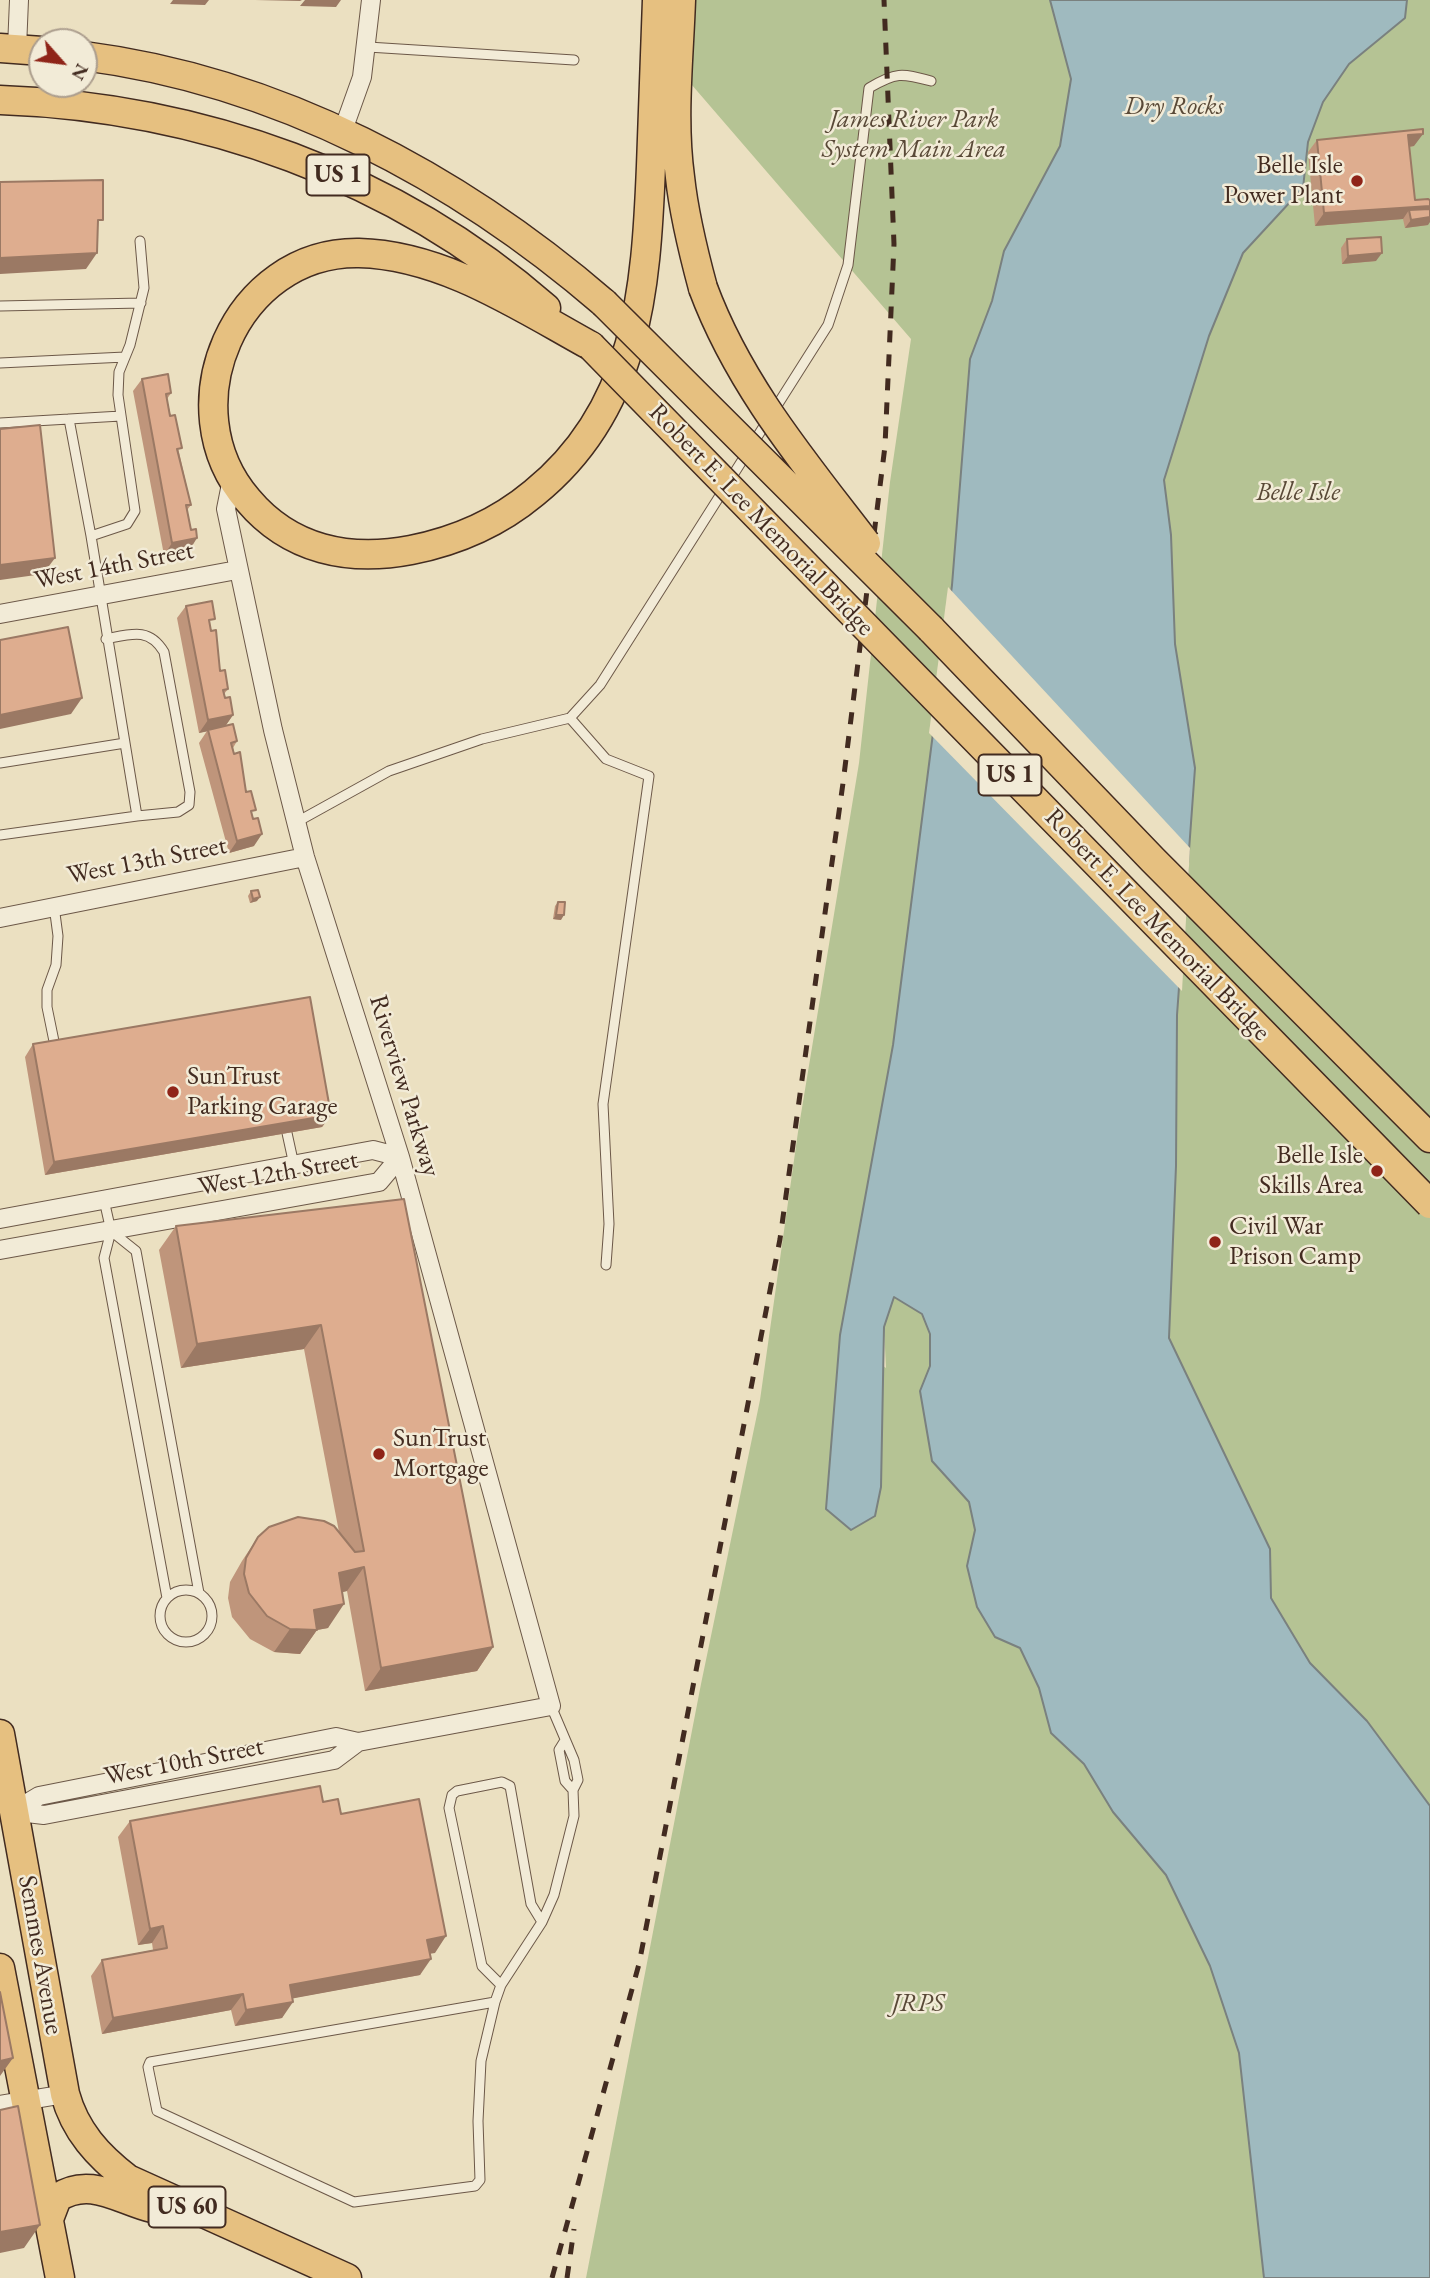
<!DOCTYPE html>
<html>
<head>
<meta charset="utf-8">
<style>
	body { margin:0 }
	#map { position:relative; width:1430px; height:2278px; overflow:hidden; background:#ebe0c1; font-family:"EB Garamond",serif }
	canvas { display:block }
	.north { position:absolute; left:28px; top:28px; width:70px; height:70px; box-sizing:border-box; background:#f2ebd7; border:2px solid #ac9e8e; border-radius:50%; rotate:118deg; font-size:19px; font-weight:700; line-height:28px; text-align:center; color:#422b20 }
	.north::after { content:''; display:block; margin:auto; width:24px; height:32px; background:#8f2418; clip-path:polygon(50% 0,100% 100%,50% 72%,0 100%) }
</style>
</head>
<body>
<div id="map">
<canvas width="1430" height="2278"></canvas>
<div class="north">N</div>
</div>
<script>
const context = document.querySelector('canvas').getContext('2d');
context.lineJoin = 'round';
function fillPath(path, color) {
  context.fillStyle = color;
  context.fill(path, 'evenodd');
}
function stroke(path, color, width, dash) {
  context.strokeStyle = color;
  context.lineWidth = width;
  context.lineCap = dash ? 'butt' : 'round';
  context.setLineDash(dash || []);
  context.stroke(path);
}
function label(font, color, halo, rows, align = 'center') {
  context.font = font + ' "EB Garamond",serif';
  context.lineWidth = 5;
  context.setLineDash([]);
  context.textBaseline = 'middle';
  context.strokeStyle = halo;
  context.fillStyle = color;
  for (const [text, x, y, turn = 0] of rows) {
    context.save();
    context.translate(x, y);
    context.rotate((+turn || 0) * Math.PI / 180);
    context.textAlign = isNaN(turn) ? turn : align;
    if (halo) context.strokeText(text, 0, 0);
    context.fillText(text, 0, 0);
    context.restore();
  }
}
const green = new Path2D(`
	M681 0H1430V1806L1367 1721 1310 1663 1270 1597V1549L1169 1338 1176 1166 1177 1015 1195 768 1175 644 1171 535 1164 480 1209 336 1243 253 1303 188 1004 251 992 301 970 359 952 585 893 1045 840 1335 886 1368 884 1327 893 1297 922 1314 930 1334V1366L920 1391 932 1461 969 1502 975 1530 967 1566 995 1637 1020 1648 1039 1688 1051 1733 1084 1764 1113 1812 1166 1875 1210 1966 1239 2053 1264 2278H586L701 1684 760 1400 798 1132 859 763 890 482 911 339 679 70Z`);
const water = new Path2D(`
	M1050 0H1407L1405 18 1349 64 1323 102 1308 142 1303 188 1243 253 1209 336 1164 480 1171 535 1175 644 1195 768 1177 1015 1176 1166 1169 1338 1270 1549 1271 1598 1310 1663 1367 1721 1430 1806V2278H1264L1239 2053 1210 1966 1166 1875 1113 1812 1084 1764 1051 1733 1039 1688 1020 1648 995 1637 977 1607 967 1566 975 1530 969 1502 932 1461 920 1391 930 1366V1334L922 1314 894 1297 884 1327 881 1487 875 1516 851 1530 826 1509 840 1335 893 1045 952 585 970 359 992 301 1004 251 1060 146 1071 79Z`);
const pier = new Path2D(`
	M948 587 1190 848 1182 991 929 733Z`);
const service = new Path2D(`
	M368 47 574 60
	M0 306 141 303
	M0 363 125 357
	M69 419 91 536
	M0 423 121 416
	M106 639C131 634 149 627 164 652L190 792 189 805 178 812 137 816
	M570 718 606 759 649 776 603 1104 609 1224 606 1265
	M0 763 125 743
	M295 823 389 771 482 739 570 718 600 685 828 325 848 265 869 88C896 72 901 73 931 81
	M0 835 137 816 91 536 127 524 135 511 118 395 119 372 130 345 144 288 140 241
	M54 906 58 936 56 965 47 990V1007L56 1051
	M287 1133 294 1165
	M104 1200 111 1231 104 1258 167 1598
	M111 1231 136 1251 199 1593
	M160 1616a26 26 0 1 1 52 0a26 26 0 1 1-52 0Z
	M564 1742 559 1750 565 1781 573 1790
	M501 1985 482 1966 449 1808 452 1795 457 1791 502 1782 510 1786 531 1904 542 1922
	M495 2002 150 2062 148 2067 157 2111 354 2202 475 2186 480 2180 478 2121 481 2061 495 2002 501 1985 542 1922 554 1895 574 1816 573 1790 578 1780 574 1760 551 1706`);
const minor = new Path2D(`
	M17 48 19 0
	M342 133 362 77 371 0
	M0 614 237 570
	M0 918 305 857
	M0 1219 373 1150 400 1157 379 1182 0 1250
	M10 1811 44 1815 334 1760 358 1742
	M14 1811 39 1796 336 1737 358 1742 551 1706 400 1157 305 857 273 730 226 509 232 479
	M0 2105 65 2094`);
const primary = new Path2D(`
	M681 0C679 58 672 119 680 177 684 215 693 251 703 288
	M0 48 42 51
	M84 56C278 81 458 177 604 303
	M0 100C200 107 395 176 546 308
	M591 346C520 307 443 255 359 253 235 251 168 408 248 500 290 550 349 562 411 550 457 541 498 523 534 493 638 409 646 290 651 166 653 111 655 55 657 0
	M931 629 1153 860 1430 1138
	M0 1734 65 2094C75 2131 98 2156 128 2179L347 2278
	M0 1968 60 2278
	M49 2219 57 2198C90 2176 119 2200 152 2208`);
const rail = new Path2D(`
	M552 2278 639 1964 780 1239 843 783 885 446 894 244 884 0
	M567 2278 574 2229`);
const primaryBridge = new Path2D(`
	M703 288C739 385 804 462 866 543
	M604 303 931 629
	M591 346 1430 1204`);
const wall = new Path2D(`
	M1317 140 1414 146 1409 147 1415 200 1428 225 1405 228 1403 219 1315 226 1308 152Z
	M1347 239 1376 261 1342 264 1341 248Z
	M142 379 171 393 167 399 191 505 187 510 189 551 164 555 133 391Z
	M186 606 210 626 220 671 228 689 224 694 225 698 233 715 226 725 237 741 233 748 252 815 254 846 229 853 199 743 207 731 199 733 177 618Z
	M251 891 257 901 250 903 248 896Z
	M558 902 561 920 553 919 555 906Z
	M33 1044 331 1115 322 1127 45 1175 25 1057Z
	M404 1199 493 1647 477 1671 365 1691 347 1591 342 1592 328 1628 317 1630 300 1654 274 1652 250 1639 232 1617 228 1598 230 1582 242 1561 258 1537 339 1532 304 1349 181 1368 159 1250 176 1226Z
	M323 1802 341 1814 435 1953H430L420 1975 293 1998 282 2018 235 2026 231 2010 102 2034 91 1976 102 1960 153 1950 152 1943 138 1945 118 1837 130 1821Z`);
const shadedWall = new Path2D(`
	M173 0H209L205 5 170 4Z
	M255 0H302L300 1Z
	M305 0H341L336 7 300 6Z
	M1423 134 1414 146 1400 148 1408 135Z
	M1430 206V213L1409 210 1403 219 1315 226 1324 213Z
	M1430 217V222L1428 225 1405 228 1411 220Z
	M97 253 86 269 0 274V258Z
	M1382 253 1376 261 1342 264 1348 256Z
	M197 538 189 551 164 555 172 543Z
	M55 558 43 574 0 580V565Z
	M82 698 71 714 0 729V715Z
	M233 715 224 728 199 733 208 720Z
	M262 834 254 846 229 853 237 841Z
	M260 897 257 901 250 903 253 899Z
	M556 915H564L561 920 553 919Z
	M331 1115 322 1127 45 1175 54 1162Z
	M321 1325 304 1349 181 1368 197 1344Z
	M364 1567 347 1591 322 1597 339 1573Z
	M344 1604 328 1628 317 1630 300 1654 274 1652 290 1629 314 1610Z
	M493 1647 477 1671 365 1691 381 1668Z
	M163 1926 152 1943 138 1945 150 1929Z
	M446 1936 435 1953 416 1956 427 1940Z
	M431 1959 420 1975 279 2001 290 1985Z
	M243 1994 231 2010 102 2034 113 2018Z
	M293 2002 282 2018 235 2026 246 2010Z
	M13 2058 0 2076V2061Z
	M40 2225 24 2248 0 2253V2232Z`);
const building = new Path2D(`
	M1423 129V134L1408 135 1415 200 1428 199 1430 200V206L1324 213 1317 140Z
	M103 180V220H98L97 253 0 258V182Z
	M1430 209V217L1411 220 1409 210Z
	M1381 237 1382 253 1348 256 1347 239Z
	M168 374 171 393 166 394 170 416 175 415 182 448 177 449 191 505H186L191 530 196 529 197 538 172 543 142 379Z
	M40 425 55 558 0 565V429Z
	M212 601 215 619 209 620 211 631 216 630 220 671 225 670 228 689 223 690 225 698 230 697 233 715 208 720 186 606Z
	M68 627 82 698 0 715V640Z
	M233 724 237 741 231 743 234 754 240 752 246 792 251 791 256 810 251 811 253 819 258 818 262 834 237 841 208 730Z
	M258 890 260 897 253 899 251 891Z
	M558 902H565L564 915H556Z
	M310 997 331 1115 54 1162 33 1044Z
	M404 1199 493 1647 381 1668 364 1567 339 1573 344 1604 314 1610 317 1630 290 1629 267 1616 249 1593 244 1574 246 1558 258 1537 269 1527 298 1517 324 1521 334 1526 355 1552 364 1551 321 1325 197 1344 176 1226Z
	M320 1786 323 1802 338 1799 341 1814 419 1799 446 1936 427 1940 431 1959 290 1985 293 2002 246 2010 243 1994 113 2018 102 1960 167 1948 163 1926 150 1929 130 1821Z
	M0 1992 13 2058 0 2061Z
	M18 2106 40 2225 0 2232V2110Z`);
const markers = [
	[1357,181,7,"#8f2418"],
	[173,1092,7,"#8f2418"],
	[1377,1171,7,"#8f2418"],
	[1215,1242,7,"#8f2418"],
	[379,1454,7,"#8f2418"]
];
const shields = [
	[338,175,63],
	[1010,775,63],
	[187,2207,77]
];
const shieldNames = [
	["US 1",338,175],
	["US 1",1010,775],
	["US 60",187,2207]
];
const parkNames = [
	["Dry Rocks",1174,107],
	["James River Park",914,120],
	["System Main Area",914,150],
	["Belle Isle",1298,493],
	["JRPS",918,2004]
];
const poiNames = [
	["Belle Isle",1343,166,"right"],
	["Power Plant",1343,196,"right"],
	["SunTrust",187,1077],
	["Parking Garage",187,1107],
	["Belle Isle",1363,1156,"right"],
	["Skills Area",1363,1186,"right"],
	["Civil War",1229,1227],
	["Prison Camp",1229,1257],
	["SunTrust",393,1439],
	["Mortgage",393,1469]
];
const streetNames = [
	["Robert E. Lee Memorial Bridge",761,520,46],
	["West 14th Street",114,566,-11],
	["West 13th Street",147,861,-11],
	["Robert E. Lee Memorial Bridge",1157,925,46],
	["Riverview Parkway",404,1086,73],
	["West 12th Street",278,1174,-10],
	["West 10th Street",184,1762,-11],
	["Semmes Avenue",40,1955,80]
];
fillPath(green, '#b5c394');
fillPath(water, '#9fbabf');
stroke(water, '#7a817f', 2);
fillPath(pier, '#ebe0c1');
stroke(service, '#6c5848', 11);
stroke(minor, '#6c5848', 20);
stroke(primary, '#422b20', 31);
stroke(service, '#f2ebd7', 9);
stroke(minor, '#f2ebd7', 18);
stroke(primary, '#e6c080', 28);
stroke(rail, '#422b20', 5, [12, 12]);
stroke(primaryBridge, '#422b20', 31, []);
stroke(primaryBridge, '#e6c080', 28);
fillPath(wall, '#bf957b');
fillPath(shadedWall, '#9b7964');
fillPath(building, '#dead8f');
stroke(building, '#9b7964', 2);
for (const [x, y, r, color] of markers) {
  const dot = new Path2D();
  dot.arc(x, y, r, 0, 2 * Math.PI);
  context.fillStyle = color;
  context.fill(dot);
  stroke(dot, '#f2ebd7', 2.5);
}
for (const [x, y, w] of shields) {
  const box = new Path2D();
  box.roundRect(x - w / 2, y - 20.5, w, 41, 5);
  context.fillStyle = '#f2ebd7';
  context.fill(box);
  stroke(box, '#422b20', 2);
}
label('bold 24px', '#422b20', null, shieldNames);
label('italic 26px', '#594937', '#f2ebd7', parkNames);
label('26px', '#422b20', '#f2ebd7', poiNames, 'left');
label('26px', '#422b20', '#f2ebd7', streetNames);
</script>
</body>
</html>
